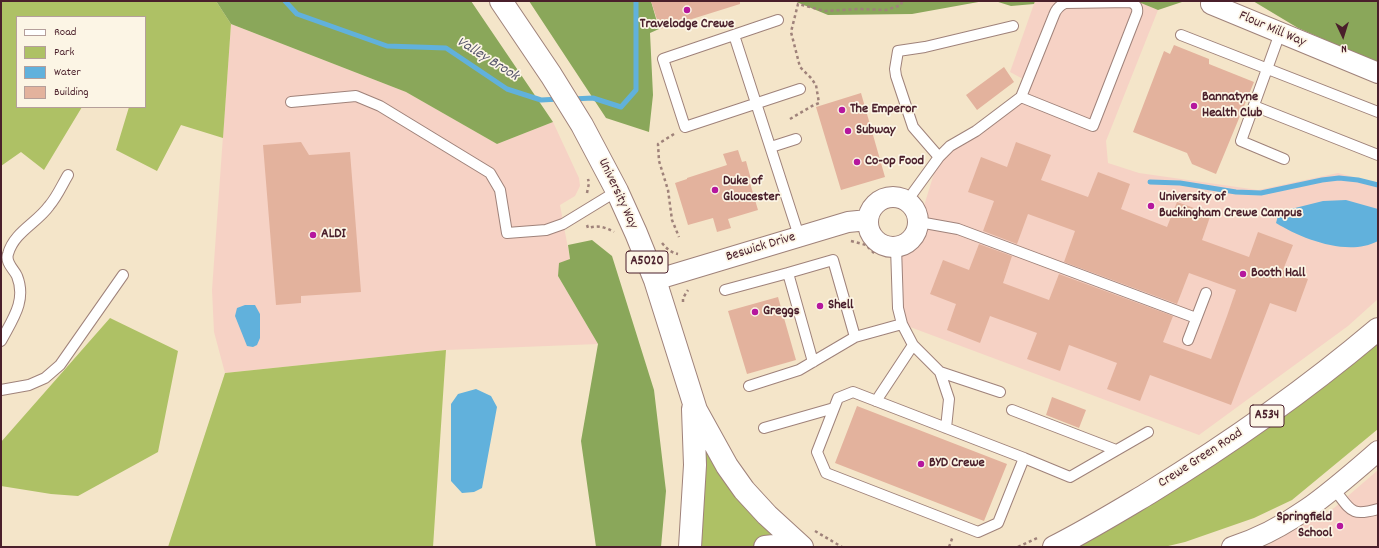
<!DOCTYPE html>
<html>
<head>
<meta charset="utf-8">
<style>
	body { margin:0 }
	#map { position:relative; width:1379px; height:548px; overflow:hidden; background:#f4e5c9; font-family:Dekko,sans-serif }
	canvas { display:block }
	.frame { position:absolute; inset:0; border:2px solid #4a1f2b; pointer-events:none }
	.legend { position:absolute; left:16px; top:16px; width:130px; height:92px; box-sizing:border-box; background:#fcf5e5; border:1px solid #b59f9b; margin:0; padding:5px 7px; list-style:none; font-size:12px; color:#4a1f2b }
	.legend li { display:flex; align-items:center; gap:8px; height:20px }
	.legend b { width:20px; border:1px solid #b59f9b }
	.north { position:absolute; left:1323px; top:16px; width:40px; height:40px; -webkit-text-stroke:3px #fcf5e5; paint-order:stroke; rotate:176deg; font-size:11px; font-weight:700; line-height:16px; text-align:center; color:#4a1f2b }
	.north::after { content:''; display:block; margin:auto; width:14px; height:18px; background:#4a1f2b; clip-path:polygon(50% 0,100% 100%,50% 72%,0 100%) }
</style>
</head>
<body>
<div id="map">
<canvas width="1379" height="548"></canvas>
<div class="frame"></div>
<ul class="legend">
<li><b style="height:5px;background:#fff"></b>Road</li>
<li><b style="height:11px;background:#aec165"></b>Park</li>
<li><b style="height:11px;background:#61b1dc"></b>Water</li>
<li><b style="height:11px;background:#e3b29d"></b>Building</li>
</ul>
<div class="north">N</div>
</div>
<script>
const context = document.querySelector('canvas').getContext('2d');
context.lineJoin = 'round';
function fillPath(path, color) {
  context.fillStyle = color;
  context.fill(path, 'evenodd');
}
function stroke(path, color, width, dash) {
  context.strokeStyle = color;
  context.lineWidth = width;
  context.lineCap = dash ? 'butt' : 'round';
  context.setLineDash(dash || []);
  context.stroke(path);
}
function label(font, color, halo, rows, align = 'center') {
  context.font = font + ' Dekko,sans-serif';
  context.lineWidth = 3.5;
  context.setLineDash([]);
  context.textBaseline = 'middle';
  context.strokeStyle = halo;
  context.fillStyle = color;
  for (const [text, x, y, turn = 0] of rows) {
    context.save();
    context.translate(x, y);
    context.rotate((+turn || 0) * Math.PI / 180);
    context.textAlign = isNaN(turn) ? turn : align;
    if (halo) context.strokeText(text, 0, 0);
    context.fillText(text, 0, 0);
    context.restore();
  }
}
const built = new Path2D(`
	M1035 1H1136L1158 10 1106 141 1108 163 1139 173 1258 190 1338 173 1378 183V299L1348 326 1199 435 902 324 896 247 919 222 939 157 1021 97 1023 79 1010 72Z
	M231 24 406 92 497 144 553 122 579 178 580 186 575 196 560 205 570 259 558 276 598 344 446 350 225 373 214 332 212 290Z
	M1378 470V547H1264L1334 508Z`);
const green = new Path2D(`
	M1 1H216L231 24 223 138 181 125 157 171 116 150 129 107H145V17H17V107H82L44 170 21 152 1 166Z
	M110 318 178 351 158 452 78 496 51 494 1 486V442Z
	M1378 339V429L1292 500 1254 518 1185 542 1164 547H1075L1226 457 1331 380Z
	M446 350 433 547H168L225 373Z
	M696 410 802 547H690Z`);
const forest = new Path2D(`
	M216 1H471L553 122 497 144 406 92 231 24Z
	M529 1H651L659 29 650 33 653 95 649 132 606 118Z
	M794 1H984L912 14 828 15Z
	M995 1H1035L1034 4 1011 6Z
	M1136 1H1185L1158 10Z
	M1253 1H1378V63L1298 28Z
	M592 240 612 256 654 390 666 491 661 547H596L581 441 598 344 558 276 559 263 570 259 568 245Z`);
const water = new Path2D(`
	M1346 200 1378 209V241C1348 257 1302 239 1276 223L1279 212 1323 201Z
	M245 305H255L260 314V338L257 345 253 347 247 346 235 316 237 308Z
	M476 389 491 396 497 407 482 488 474 492 462 493 451 481V404L458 394Z`);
const stream = new Path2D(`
	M285 1 297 14 387 46 446 48 507 89 541 100 560 99
	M572 99 593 98 621 107 636 90V1
	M1150 182 1180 183 1236 192 1261 193 1322 180 1339 178 1358 180 1378 185`);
const building = new Path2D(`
	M651 1H740V4L660 29Z
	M1174 45 1209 59V64L1254 82 1216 174 1192 164 1187 153 1133 132 1164 51 1170 54Z
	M1004 67 1014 82 977 110 966 95Z
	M861 93 885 177 841 190 816 107Z
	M301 142 309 155 350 152 361 292 301 296V303L276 305 263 145Z
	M1016 142 1051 155 1041 180 1088 197 1098 172 1130 184 1121 209 1167 227 1177 202 1211 214 1202 240 1249 257 1258 232 1293 245 1283 270 1308 279 1296 312 1270 303 1231 405 1150 375 1140 401 1107 389 1117 363 1069 345 1060 371 1027 359 1037 333 990 316 980 343 947 330 956 304 930 294 943 260 969 270 979 244 1012 256 1003 283 1049 300 1059 274 1173 316 1163 342 1211 359 1227 316 1236 290 1189 273 1177 304 1064 262 1075 231 1028 214 1017 244 983 231 994 201 968 192 981 157 1007 167Z
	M738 150 742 162 746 161 752 183H750L758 210 728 219 731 228 717 232 713 218 688 225 675 183 687 179V178L727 165 723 154Z
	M778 297 796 360 747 374 728 311Z
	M1052 397 1086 410 1079 428 1046 415Z
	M857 406 1007 464 984 521 835 463Z`);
const path = new Path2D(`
	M790 119 812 106 819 103 816 85 811 78 800 67 791 32 798 4 825 11 859 9 886 10 901 5 902 1
	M674 134 658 144 659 161 668 190 672 220 679 237
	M587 193 589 183 588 179
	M587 225 588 228C598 225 605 227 614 232
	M851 241 866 245 876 255
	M662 243C667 249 670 252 678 254
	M683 302V298L688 290
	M815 531 842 547
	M949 547 953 536
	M1018 547 1037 538`);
const lane = new Path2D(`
	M778 20 663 59 685 127 800 89
	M1280 33 1241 141 1284 159
	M734 35 799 236
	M1181 35 1378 112
	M291 102 356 96 380 106 490 173 500 190 507 233 546 230 563 224 617 191
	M1254 106 1378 155
	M771 147 796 139
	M939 157 950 146 976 131 1021 97 1093 126 1137 13C1138 7 1136 5 1131 2L1065 3C1059 6 1056 9 1054 15L1021 97
	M907 201 939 157 913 127 896 76 895 69 898 51 925 47 1013 26
	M919 222 958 229 1196 318
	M896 247 898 308 902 324 913 345 940 372 949 399 946 428
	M725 290 788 273
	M1188 340 1206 293
	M1 341C12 320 27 301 17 276 14 269 5 263 8 254 14 232 37 223 49 206 57 197 62 185 68 175
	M813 362 788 273 833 260 855 337
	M940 372 1000 392
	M749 386 799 370 855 337 902 324
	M1 390 29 385 45 378 60 365 123 275
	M853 392 1024 458 998 523 978 532 826 473 817 452 838 398Z
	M876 401 913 345
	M1012 410 1116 450
	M764 428 834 408
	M1024 458 1070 477 1148 432
	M1334 489C1351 510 1350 517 1378 509`);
const street = new Path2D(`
	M1211 4 1378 73
	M868 222a25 25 0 1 1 50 0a25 25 0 1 1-50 0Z
	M655 280 848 222 868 220
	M1232 547C1290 529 1333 490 1378 451`);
const primary = new Path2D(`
	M1054 547C1086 531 1117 512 1149 493 1229 444 1306 390 1378 329`);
const highway = new Path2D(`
	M501 1 551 75 582 125 617 191 636 233 655 280 696 410 727 466 744 490 767 515 802 547
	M690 547 695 465 693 409
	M765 547 774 546 790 547`);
const markers = [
	[687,10,4,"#b5179e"],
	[1194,106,4,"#b5179e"],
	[842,110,4,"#b5179e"],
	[848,131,4,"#b5179e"],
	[857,162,4,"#b5179e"],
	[715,190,4,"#b5179e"],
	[1151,206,4,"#b5179e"],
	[313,235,4,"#b5179e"],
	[1243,274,4,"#b5179e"],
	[820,306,4,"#b5179e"],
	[755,312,4,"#b5179e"],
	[921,464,4,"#b5179e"],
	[1340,526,4,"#b5179e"]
];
const shields = [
	[647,262,42],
	[1267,416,34]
];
const shieldNames = [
	["A5020",647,262],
	["A534",1267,416]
];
const poiNames = [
	["Travelodge Crewe",687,25,"center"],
	["Bannatyne",1202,98],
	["Health Club",1202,114],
	["The Emperor",850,110],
	["Subway",856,131],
	["Co-op Food",865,162],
	["Duke of",723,182],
	["Gloucester",723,198],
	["University of",1159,198],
	["Buckingham Crewe Campus",1159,214],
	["ALDI",321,235],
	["Booth Hall",1251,274],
	["Shell",828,306],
	["Greggs",763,312],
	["BYD Crewe",929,464],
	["Springfield",1332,518,"right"],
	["School",1332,534,"right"]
];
const streetNames = [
	["Flour Mill Way",1272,30,23],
	["University Way",617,194,65],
	["Beswick Drive",761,248,-17],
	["Crewe Green Road",1201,459,-33]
];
const waterNames = [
	["Valley Brook",487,60,32]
];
fillPath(built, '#f6d2c5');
fillPath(green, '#aec165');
fillPath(forest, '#8aa75a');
fillPath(water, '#61b1dc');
stroke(stream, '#61b1dc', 5);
fillPath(building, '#e3b29d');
stroke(lane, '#9f827a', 12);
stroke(street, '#9f827a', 22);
stroke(primary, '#9f827a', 24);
stroke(highway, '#9f827a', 24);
stroke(path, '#9f827a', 2.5, [3, 3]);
stroke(lane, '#fff', 10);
stroke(street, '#fff', 20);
stroke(primary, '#fff', 22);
stroke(highway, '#fff', 22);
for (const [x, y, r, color] of markers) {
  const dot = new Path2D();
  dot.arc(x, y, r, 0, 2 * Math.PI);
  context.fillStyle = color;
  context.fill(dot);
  stroke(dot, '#fcf5e5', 1.5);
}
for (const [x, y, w] of shields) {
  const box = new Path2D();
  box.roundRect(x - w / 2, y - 11, w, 22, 3);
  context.fillStyle = '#fcf5e5';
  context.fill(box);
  stroke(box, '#4a1f2b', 1);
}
label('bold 13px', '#4a1f2b', null, shieldNames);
label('bold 14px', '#4a1f2b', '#fcf5e5', poiNames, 'left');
label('14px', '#4a1f2b', '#fcf5e5', streetNames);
label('italic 15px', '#525269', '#fcf5e5', waterNames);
</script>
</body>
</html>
